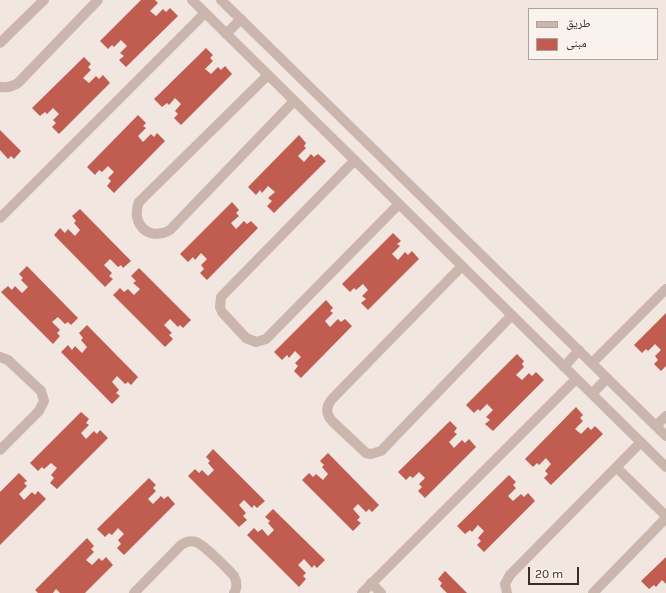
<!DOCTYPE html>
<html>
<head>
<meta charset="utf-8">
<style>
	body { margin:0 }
	#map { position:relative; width:666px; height:593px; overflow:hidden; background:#f2e7e0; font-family:Karla,"Noto Naskh Arabic",sans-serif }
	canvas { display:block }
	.legend { position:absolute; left:528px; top:8px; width:130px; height:52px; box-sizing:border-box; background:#faf2ec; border:1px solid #aca39f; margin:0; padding:5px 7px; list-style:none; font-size:12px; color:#382d2b }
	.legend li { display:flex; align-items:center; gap:8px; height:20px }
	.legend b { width:20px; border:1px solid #aca39f }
	.scale { position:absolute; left:528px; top:567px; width:51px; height:18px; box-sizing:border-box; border:2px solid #382d2b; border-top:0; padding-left:5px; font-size:12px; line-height:14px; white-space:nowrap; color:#382d2b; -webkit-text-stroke:3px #faf2ec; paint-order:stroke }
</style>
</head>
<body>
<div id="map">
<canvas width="666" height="593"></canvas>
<ul class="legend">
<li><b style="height:5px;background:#cab6ac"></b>طريق</li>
<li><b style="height:11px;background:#c05c50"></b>مبنى</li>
</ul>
<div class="scale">20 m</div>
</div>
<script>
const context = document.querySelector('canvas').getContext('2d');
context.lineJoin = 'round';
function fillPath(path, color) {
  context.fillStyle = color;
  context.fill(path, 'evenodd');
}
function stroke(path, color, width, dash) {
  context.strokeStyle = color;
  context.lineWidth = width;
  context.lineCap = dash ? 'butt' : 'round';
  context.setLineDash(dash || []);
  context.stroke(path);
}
const building = new Path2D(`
	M141 0H155L158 3 150 11 156 16 163 9 166 12 170 8 178 16 126 67 119 60 124 56 120 53 127 46 121 40 114 47 112 45 108 49 100 41Z
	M206 48 213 55 210 58 213 61 205 69 211 74 218 67 221 70 225 66 232 74 181 125 174 118 178 114 175 111 181 104 175 98 169 105 167 103 162 107 154 99Z
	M84 57 91 64 88 67 91 70 83 78 89 83 96 76 99 79 103 75 110 83 59 134 52 127 56 123 53 120 59 114 53 108 47 114 45 112 40 116 32 108Z
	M138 115 146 123 143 126 146 128 138 136 143 142 151 134 154 137 157 133 165 141 114 193 107 186 111 181 108 178 114 172 108 166 102 172 99 170 95 175 87 167Z
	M0 130 21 151 14 159 11 156 8 159 0 150Z
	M299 135 306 143 304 146 306 148 298 156 304 162 311 154 314 157 318 154 326 161 274 213 267 206 272 201 268 198 275 192 268 186 262 193 260 190 256 195 248 187Z
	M232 202 239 210 236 213 239 216 231 223 236 229 244 221 247 224 251 221 258 228 207 280 200 273 204 269 201 265 207 259 201 253 195 260 193 257 188 262 180 254Z
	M80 209 131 261 123 268 121 265 118 267 110 259 104 265 112 273 109 276 113 279 105 287 54 235 60 228 65 233 68 229 75 236 80 230 74 223 76 221 72 216Z
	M393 233 401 241 397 244 400 246 392 254 398 260 405 252 408 255 412 251 419 259 368 310 361 303 366 299 362 296 368 290 363 284 356 290 354 288 350 292 342 284Z
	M27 266 78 318 71 325 68 322 65 324 58 317 52 322 60 330 57 333 60 336 53 344 1 292 8 286 12 290 15 286 22 293 28 287 21 280 23 278 19 274Z
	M139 268 191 320 183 328 180 325 178 327 170 319 164 325 172 333 169 335 173 339 165 347 113 295 120 288 124 292 128 289 134 295 140 289 133 283 136 281 131 276Z
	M326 300 333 308 330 311 333 313 325 321 330 327 338 319 341 322 345 319 352 326 301 378 294 371 298 366 295 363 301 357 295 351 289 358 287 355 282 360 274 352Z
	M666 313V366L661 371 654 364 658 360 655 356 661 350 655 344 648 351 646 349 642 353 634 345Z
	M87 325 138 377 131 385 128 382 125 384 117 376 112 382 119 390 116 393 120 396 112 404 61 352 68 345 72 350 75 346 82 353 87 347 81 340 83 338 79 333Z
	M517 354 524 361 522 364 524 367 516 375 522 380 529 373 532 376 536 372 544 380 493 431 485 424 490 420 486 417 493 410 487 404 480 411 478 409 474 413 466 405Z
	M576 407 583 415 580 418 583 421 575 429 581 434 588 427 591 430 595 426 603 434 551 485 544 478 548 474 545 471 551 464 546 458 539 465 537 463 533 467 525 459Z
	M81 412 89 419 86 423 89 425 81 433 86 439 94 431 97 434 100 430 108 438 57 489 50 483 54 478 51 475 57 468 51 463 44 469 42 467 38 471 30 463Z
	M450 421 457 428 454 432 457 434 449 442 454 448 462 440 465 443 469 439 476 447 425 498 418 491 422 487 419 484 425 478 419 472 413 478 410 476 406 480 398 472Z
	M213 449 265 501 257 508 254 505 252 508 244 500 239 505 246 513 243 516 247 520 239 527 188 476 195 469 199 473 202 470 208 476 214 470 208 463 210 461 206 457Z
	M328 453 379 505 372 512 369 509 366 512 358 504 353 509 360 517 357 520 361 523 353 531 302 480 309 473 313 477 316 474 323 480 328 474 322 467 324 465 320 461Z
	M19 473 27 481 24 483 27 486 19 494 24 500 32 492 35 495 38 491 46 499 0 545V492Z
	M509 475 516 482 513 485 516 488 508 496 513 501 521 494 524 497 528 493 535 501 484 552 477 545 481 541 478 538 484 531 478 525 472 532 470 530 465 534 457 526Z
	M149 478 156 485 153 488 156 491 148 499 153 504 161 496 164 499 168 496 175 504 124 555 117 548 121 544 118 540 124 534 118 528 112 535 109 533 105 537 97 529Z
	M273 509 325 560 317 568 314 565 312 568 304 559 298 565 306 573 303 576 306 579 299 587 247 535 254 528 258 532 262 529 268 536 274 530 268 523 270 521 265 517Z
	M87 538 94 546 91 549 94 552 86 560 92 565 99 558 102 561 106 557 113 565 85 593H60L56 589 53 593H38L35 590Z
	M666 557V584L662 580 656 587 654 585 649 589 641 581Z
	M445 571 467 593H447L440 586 442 583 438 579Z`);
const street = new Path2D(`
	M192 0 666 467
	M221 0 666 436
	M226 34 241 19
	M0 43 44 0
	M268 75 139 202C130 224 149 242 170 230L294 101
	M0 87C7 88 12 87 18 83L98 0
	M355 160 221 297 220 307 222 312 246 338 256 342 266 339 399 204
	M0 218 205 13
	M462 266 332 399C325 407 326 415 333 422L366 453 371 454 381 451 512 315
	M0 357 8 360 41 391 44 401 39 411 0 450
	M592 363 666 289
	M564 367 579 350
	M592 394 607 378
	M656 426 666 416
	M617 468 666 516
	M371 583 381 593
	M134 593 181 545C185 542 190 540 196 542 204 545 227 568 234 576 237 582 238 587 234 593
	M362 593 576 379
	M507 593 505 584 510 575 641 442
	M593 593 666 518`);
fillPath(building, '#c05c50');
stroke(street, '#cab6ac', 10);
</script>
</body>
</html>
